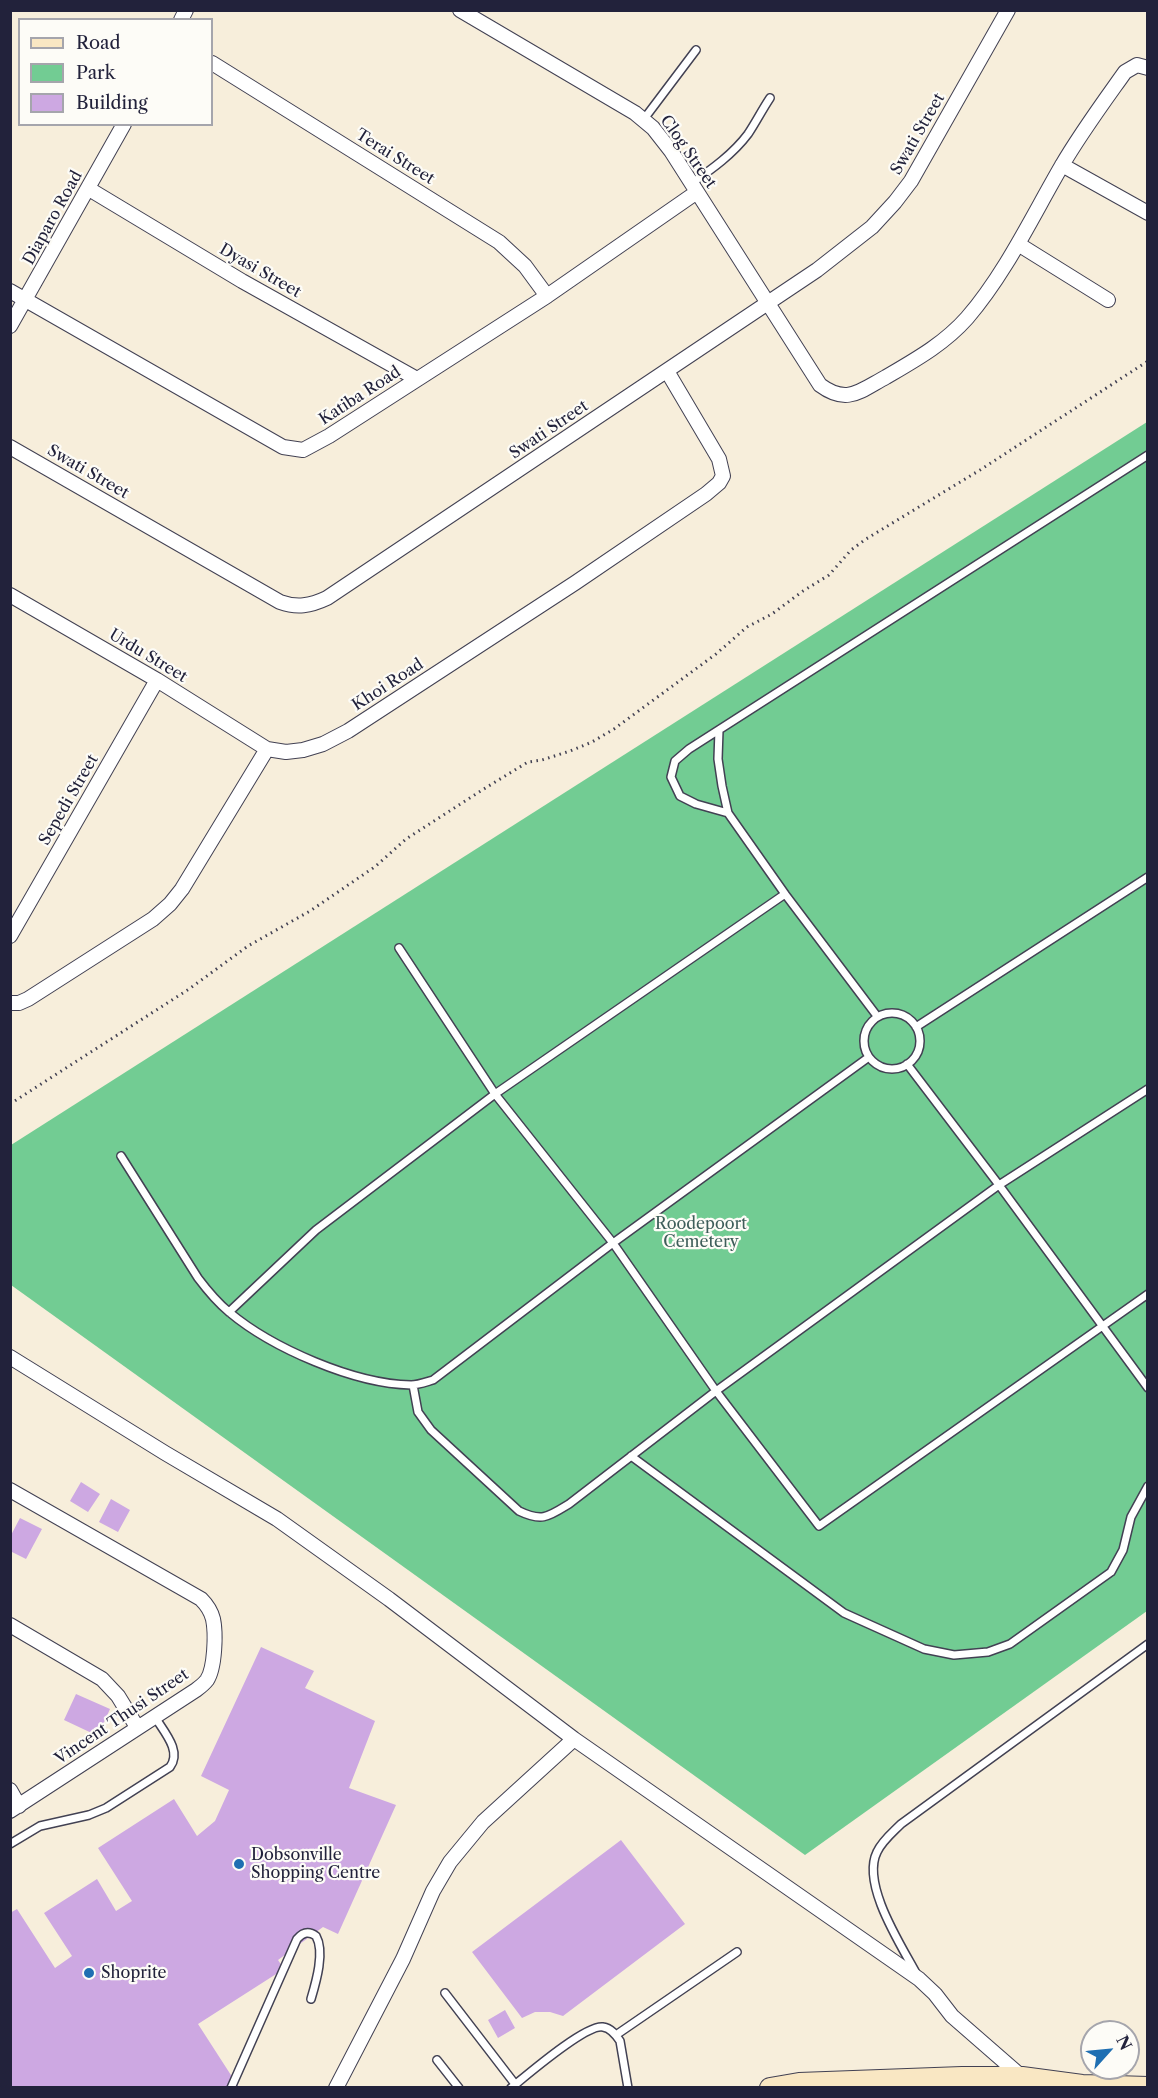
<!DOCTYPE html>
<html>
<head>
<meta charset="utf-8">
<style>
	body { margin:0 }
	#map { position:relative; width:1158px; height:2098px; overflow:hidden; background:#f7eedb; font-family:"Libre Caslon Text",serif }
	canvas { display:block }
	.frame { position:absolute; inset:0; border:12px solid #22223b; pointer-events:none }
	.legend { position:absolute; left:18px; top:18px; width:195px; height:108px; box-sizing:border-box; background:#fdfcf7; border:2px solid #a5a5ac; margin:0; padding:8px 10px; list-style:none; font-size:18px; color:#22223b }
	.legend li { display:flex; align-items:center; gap:12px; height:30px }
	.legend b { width:30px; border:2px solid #a5a5ac }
	.north { position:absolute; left:1080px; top:2020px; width:60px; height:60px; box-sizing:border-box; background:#fdfcf7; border:2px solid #a5a5ac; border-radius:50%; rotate:63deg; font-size:16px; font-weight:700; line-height:24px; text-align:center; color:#22223b }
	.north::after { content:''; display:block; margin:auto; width:21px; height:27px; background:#1f6fb2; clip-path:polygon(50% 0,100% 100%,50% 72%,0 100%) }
</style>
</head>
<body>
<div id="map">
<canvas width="1158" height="2098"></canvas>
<div class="frame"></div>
<ul class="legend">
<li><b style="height:8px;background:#f9e7c3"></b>Road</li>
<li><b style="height:16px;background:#72cc93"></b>Park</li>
<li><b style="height:16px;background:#cda8e2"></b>Building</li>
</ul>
<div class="north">N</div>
</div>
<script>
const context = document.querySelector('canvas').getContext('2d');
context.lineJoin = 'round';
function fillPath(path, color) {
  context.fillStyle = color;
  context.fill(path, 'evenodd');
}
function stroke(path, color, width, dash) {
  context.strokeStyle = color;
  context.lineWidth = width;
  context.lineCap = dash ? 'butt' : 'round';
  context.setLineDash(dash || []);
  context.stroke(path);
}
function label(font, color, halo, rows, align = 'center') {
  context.font = font + ' "Libre Caslon Text",serif';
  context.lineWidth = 4.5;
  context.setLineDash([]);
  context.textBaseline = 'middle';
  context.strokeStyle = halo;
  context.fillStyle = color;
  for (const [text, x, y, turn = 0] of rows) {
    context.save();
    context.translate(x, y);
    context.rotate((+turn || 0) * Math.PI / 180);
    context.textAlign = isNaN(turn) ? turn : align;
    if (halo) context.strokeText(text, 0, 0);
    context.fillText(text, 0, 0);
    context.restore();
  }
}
const green = new Path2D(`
	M1147 422V1611L805 1855 11 1285V1145Z`);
const building = new Path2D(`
	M81 1482 100 1494 88 1512 70 1501Z
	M111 1499 130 1510 118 1532 99 1522Z
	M20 1518 42 1529 26 1559 10 1551V1537Z
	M261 1647 314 1671 305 1688 375 1721 349 1788 396 1805 338 1934 323 1927 278 1960 284 1969 198 2024 238 2086 236 2088H10V1913L17 1909 55 1968 72 1956 44 1913 97 1879 116 1911 132 1901 98 1848 174 1799 197 1836 215 1821 229 1790 201 1776Z
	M76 1694 110 1709 98 1736 64 1720Z
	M621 1840 685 1924 563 2016 550 2012H535L522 2018 472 1952Z
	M505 2010 515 2028 498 2038 488 2020Z`);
const path = new Path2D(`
	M10 1104 189 989 248 946 310 911 376 866 406 839 487 787 528 762 542 760 570 751 592 742 614 729 716 654 747 627 772 614 803 591 829 575 851 550 866 539 980 470 1148 361`);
const service = new Path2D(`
	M644 119 696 50
	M692 183C712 169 733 154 748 134 756 122 762 110 770 98
	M719 730 718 759 722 786 728 813 785 894 877 1016
	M728 813 696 804 680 796 671 777 675 761 689 749 1148 455
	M399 948 495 1094 613 1243 716 1391 819 1526 1148 1294
	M864 1041a28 28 0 1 1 56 0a28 28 0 1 1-56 0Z
	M916 1027 1148 877
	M907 1064 999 1185 1148 1388
	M121 1156 198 1278C207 1290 217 1302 229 1312 272 1348 354 1384 411 1385 418 1385 426 1382 433 1380L613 1243 869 1057
	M229 1312 316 1230 495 1094 785 894
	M413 1385 418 1412 431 1430 519 1511C542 1522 548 1517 569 1504L716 1391 999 1185 1148 1089
	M631 1456 844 1613 924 1649 954 1655 988 1652 1010 1644 1111 1572 1123 1550 1131 1517 1148 1486
	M10 1844 40 1826 89 1815 106 1808 170 1767C182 1751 164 1732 155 1717
	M916 1973C901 1945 861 1884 877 1852 882 1841 892 1833 901 1824L1148 1644
	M445 1993 515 2084
	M616 2035 737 1952
	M437 2060 459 2088
	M231 2088 297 1939C303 1932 309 1931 316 1936 325 1952 316 1982 311 1999
	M511 2088C527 2075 586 2024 603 2027 611 2028 616 2035 620 2041L628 2088`);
const minor = new Path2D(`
	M460 10 635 113 653 128 671 151 820 385C847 405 860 391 886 377 915 360 944 344 967 318 1005 274 1032 217 1061 167 1080 134 1103 103 1125 72L1137 65 1148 68
	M181 20 186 10
	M212 63 499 242 525 266 547 296
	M1062 165 1148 213
	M89 189 242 281 417 379
	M1018 244 1108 300
	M10 291 283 447 303 450 329 436 547 296 697 192
	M10 326 124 124
	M10 447 280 602C297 608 310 606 327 598L817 270 872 227 895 202 911 181 1008 10
	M10 595 157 680 267 749 286 752 303 750 323 744 348 731 575 583 706 494 719 483 723 476 719 459 667 371
	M10 936 157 680
	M10 1003H19L28 999 153 919 170 904 182 889 267 749
	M10 1357 165 1453 277 1519 389 1599 574 1739 919 1979 935 1994 952 2016 1022 2077
	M10 1490 201 1599C206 1604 211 1611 213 1619 216 1633 215 1668 207 1680 204 1684 200 1687 196 1690L10 1811
	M10 1625 102 1679 118 1696 137 1727
	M10 1790 19 1806
	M336 2088 403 1959 433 1891 450 1862 483 1822 574 1739`);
const secondary = new Path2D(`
	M770 2088 799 2083 962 2077H1022L1082 2085 1148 2087`);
const markers = [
	[239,1864,6,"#1f6fb2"],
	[89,1973,6,"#1f6fb2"]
];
const streetNames = [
	["Swati Street",918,134,-60],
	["Clog Street",688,152,55],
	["Terai Street",395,157,32],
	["Diaparo Road",53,218,-61],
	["Dyasi Street",260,271,30],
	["Katiba Road",360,396,-33],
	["Swati Street",549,430,-34],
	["Swati Street",88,472,30],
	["Urdu Street",148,656,31],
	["Khoi Road",388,685,-33],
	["Sepedi Street",69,800,-60],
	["Vincent Thusi Street",122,1717,-34]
];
const parkNames = [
	["Roodepoort",701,1224],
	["Cemetery",701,1242]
];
const poiNames = [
	["Dobsonville",251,1855],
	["Shopping Centre",251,1873],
	["Shoprite",101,1973]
];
fillPath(green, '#72cc93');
fillPath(building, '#cda8e2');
stroke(service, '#424153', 10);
stroke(minor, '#424153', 16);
stroke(secondary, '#424153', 22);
stroke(path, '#424153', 3, [1.5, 4.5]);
stroke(service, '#fff', 7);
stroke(minor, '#fff', 14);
stroke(secondary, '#f9e7c3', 20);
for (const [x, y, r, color] of markers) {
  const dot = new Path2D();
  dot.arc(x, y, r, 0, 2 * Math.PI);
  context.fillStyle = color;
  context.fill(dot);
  stroke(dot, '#fdfcf7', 2);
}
label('16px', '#22223b', '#fdfcf7', streetNames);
label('16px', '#3e5e5a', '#fdfcf7', parkNames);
label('16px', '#22223b', '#fdfcf7', poiNames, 'left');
</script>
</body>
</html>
